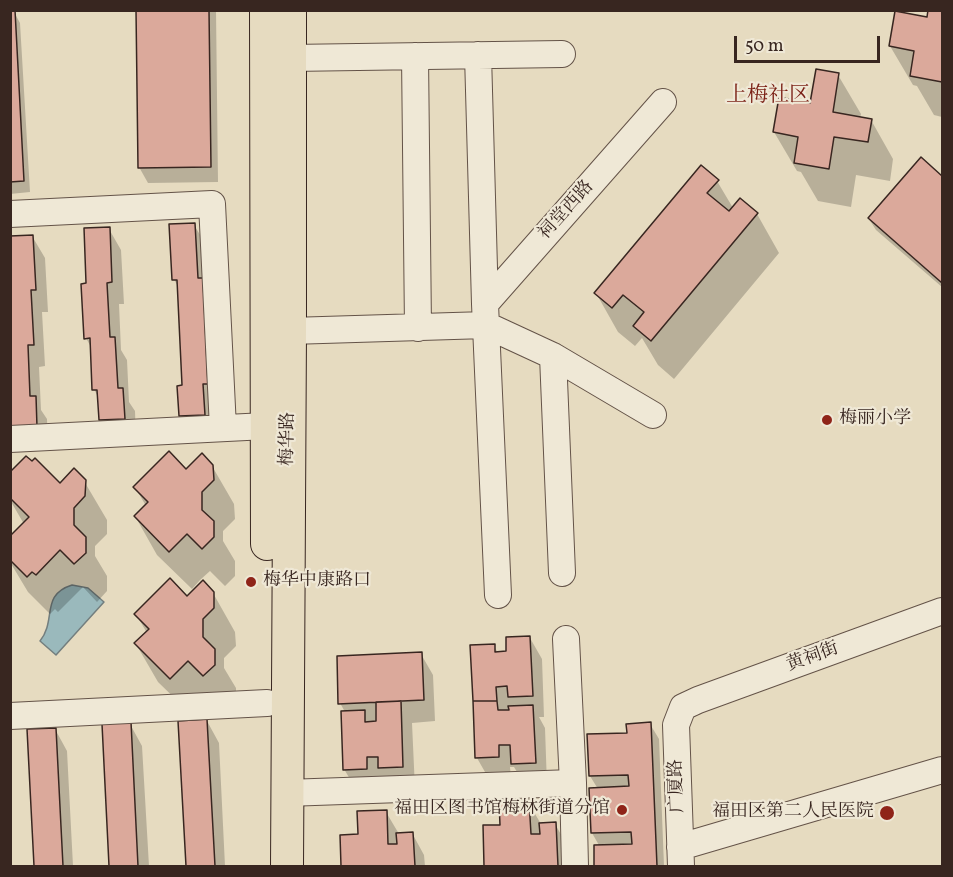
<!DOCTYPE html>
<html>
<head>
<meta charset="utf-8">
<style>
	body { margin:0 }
	#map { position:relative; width:953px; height:877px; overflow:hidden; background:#e6dbc0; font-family:Vollkorn,serif }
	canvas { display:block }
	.frame { position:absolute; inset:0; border:12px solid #382620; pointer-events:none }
	.scale { position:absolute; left:734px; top:36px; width:146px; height:27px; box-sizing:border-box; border:3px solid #382620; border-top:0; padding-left:8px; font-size:18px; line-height:21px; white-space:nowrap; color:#382620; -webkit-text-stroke:4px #efe8d6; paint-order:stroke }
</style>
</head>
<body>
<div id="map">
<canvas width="953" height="877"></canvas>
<div class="frame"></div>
<div class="scale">50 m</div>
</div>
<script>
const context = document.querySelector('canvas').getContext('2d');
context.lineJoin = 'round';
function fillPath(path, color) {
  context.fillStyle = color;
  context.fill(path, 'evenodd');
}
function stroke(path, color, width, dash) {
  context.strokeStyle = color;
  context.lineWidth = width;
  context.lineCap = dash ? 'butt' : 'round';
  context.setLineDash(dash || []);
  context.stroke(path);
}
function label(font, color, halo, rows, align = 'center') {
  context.font = font + ' Vollkorn,"Noto Serif SC",serif';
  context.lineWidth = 4.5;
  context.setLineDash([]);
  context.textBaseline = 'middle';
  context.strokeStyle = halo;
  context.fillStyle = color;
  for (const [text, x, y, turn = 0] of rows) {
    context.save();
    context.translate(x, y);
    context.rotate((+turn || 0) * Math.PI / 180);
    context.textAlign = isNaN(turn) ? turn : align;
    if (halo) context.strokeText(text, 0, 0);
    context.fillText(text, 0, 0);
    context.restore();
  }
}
const water = new Path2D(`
	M72 585 88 588 104 602 56 655 40 641C57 620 40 595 72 585Z`);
const shadow = new Path2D(`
	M137 10H216L218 182 148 183 139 167Z
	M930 10H942V117L934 115 917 86 913 85 890 46 928 18Z
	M10 12H14L20 23 30 192 10 194Z
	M838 75 861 114 860 118 871 120 893 159 890 181 856 175 851 207 818 201 801 172 797 171 774 132 812 104Z
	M921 159 942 178V287L876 230 869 219Z
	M717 181 733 208 757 214 779 253 674 379 658 365 642 338 635 346 618 332 596 293Z
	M194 225 207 246 216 436 193 438 181 416 179 387H184L179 289 174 279Z
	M109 229 121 250 124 304H119L121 350 127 360 129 402 135 411 136 440 113 441 100 420 99 399 94 389 92 349 86 338 88 285Z
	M32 236 45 258 48 312H42L45 366 39 367 41 410 47 419 48 448 10 405V293Z
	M212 466 234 504 235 519 223 531V541L235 561V576L225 586 210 571 200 580 213 593 235 632 236 646 224 658V668L236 688V703L193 716 158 682 136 644 147 633 136 614 187 598 202 583 200 580 192 589 157 555 135 516 146 506 135 487 186 471Z
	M10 475 60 485 84 481 107 520V534L95 546V556L107 576V591L97 602 83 587 58 612 55 609 50 614 28 592 10 562V538L24 524 10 500Z
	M530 638 542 659 544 717H539L545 728 547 785H525L514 767H510L511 778 489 779 477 758 494 646 498 653 508 652Z
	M421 654 433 675 435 721 412 723 415 789 357 791 344 769 345 712 340 703Z
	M207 721 219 743 225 866H187L180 722Z
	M130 724 142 746 149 866H111L103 725Z
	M650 724 659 739 664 866H596L595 847H600L592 833 598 789 590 776 629 734Z
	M55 729 67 751 73 866H35L28 730Z
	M528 802 541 824H555L567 845 568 866H486L484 827 502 826Z
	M386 812 399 834 412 833 424 855 425 866H343L341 837 359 836Z`);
const building = new Path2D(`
	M10 10H15L24 181 10 182Z
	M136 10H209L211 167 138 168Z
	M928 10H942V82L910 76 914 51 889 46 895 11 927 17Z
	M816 69 839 73 833 112 872 119 868 142 834 137 829 169 794 163 798 137 773 132 779 97 810 103Z
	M921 157 942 176V283L868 218Z
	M701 165 719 180 707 193 729 211 740 198 758 213 651 341 633 326 644 312 623 295 612 308 594 293Z
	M195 223 198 278H203L208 384H203L205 415 179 416 177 386 182 385 177 280H172L169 224Z
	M110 227 112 282 107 283 110 337H115L118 388H123L125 419 99 420 97 390H92L90 338 84 339 81 284 86 283 84 228Z
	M33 235 36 290H31L34 345H28L30 396H36L37 427 11 428 10 236Z
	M169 451 186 469 202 453 213 465 214 480 202 492V510L214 521V537L202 549 187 534 169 552 134 516 148 502 133 487Z
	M26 456 32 461 35 458 60 483 74 468 86 480 85 496 74 508V525L86 537V553L74 564 60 550 36 575 32 572 27 577 10 560V536L29 517 10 498V472Z
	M170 578 187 596 203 580 214 592V608L203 619V637L215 649V665L203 676 188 661 170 679 134 643 149 629 134 614Z
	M530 636 533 696 508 697 507 686 496 687 497 701H473L470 645 495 644V652L506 651V637Z
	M422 652 424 700 338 704 337 656Z
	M401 701 403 767 378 768V757H367V769L343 770 341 711 365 710V722L376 721V702Z
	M473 701H497L498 710H509L508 706 533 705 536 763 511 764 510 745H499V757L475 758Z
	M207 719 215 866H186L178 721Z
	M131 722 138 866H109L102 724Z
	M651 722 657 866H594V845L632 844 631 832 591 833 589 788 629 786 628 775 589 776 587 734 627 733 626 724Z
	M56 728 63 866H34L27 729Z
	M529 800 531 834H540L539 823 556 822 558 866H484L483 825H500L499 802Z
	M387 810 388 844H397L396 833 413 832 415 866H341L340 835 358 834 357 811Z`);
const minor = new Path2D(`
	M478 55 485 304
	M415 56 418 328
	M290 58 562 54
	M10 214 212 204 223 428
	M290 331 486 325 553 356 653 415
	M553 356 562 573
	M10 439 266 426
	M498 595 485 304 663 102
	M566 639 573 783
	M10 716 267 703
	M286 793 573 783 575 866
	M680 847 942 770
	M681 866 676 725 683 707 698 700 942 611`);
const major = new Path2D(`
	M266 10 267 544
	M287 866 290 331V10`);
const markers = [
	[827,420,6,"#8f2418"],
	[251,582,6,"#8f2418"],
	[622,810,6,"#8f2418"],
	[887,813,8,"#8f2418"]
];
const streetNames = [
	["祠堂西路",567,211,-48],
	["梅华路",289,439,-89],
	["黄祠街",813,658,-20],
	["广厦路",678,786,-92]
];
const poiNames = [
	["梅丽小学",839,420],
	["梅华中康路口",263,582],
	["福田区图书馆梅林街道分馆",610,810,"right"],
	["福田区第二人民医院",874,813,"right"]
];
const quarterNames = [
	["上梅社区",768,97]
];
fillPath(water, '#9ab9bc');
stroke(water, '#737e7e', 1.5);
fillPath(shadow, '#0003');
fillPath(building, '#dba99b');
stroke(building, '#382620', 1.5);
stroke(minor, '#645348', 28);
stroke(major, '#382620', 34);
stroke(minor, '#efe8d6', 26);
stroke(major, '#e6dbc0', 32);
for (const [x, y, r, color] of markers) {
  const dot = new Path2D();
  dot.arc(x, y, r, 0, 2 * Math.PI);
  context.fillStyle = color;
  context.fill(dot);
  stroke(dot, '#efe8d6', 2);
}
label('18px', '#382620', '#efe8d6', streetNames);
label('18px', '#382620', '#efe8d6', poiNames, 'left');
label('21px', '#7a1f14', '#efe8d6', quarterNames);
</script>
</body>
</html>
